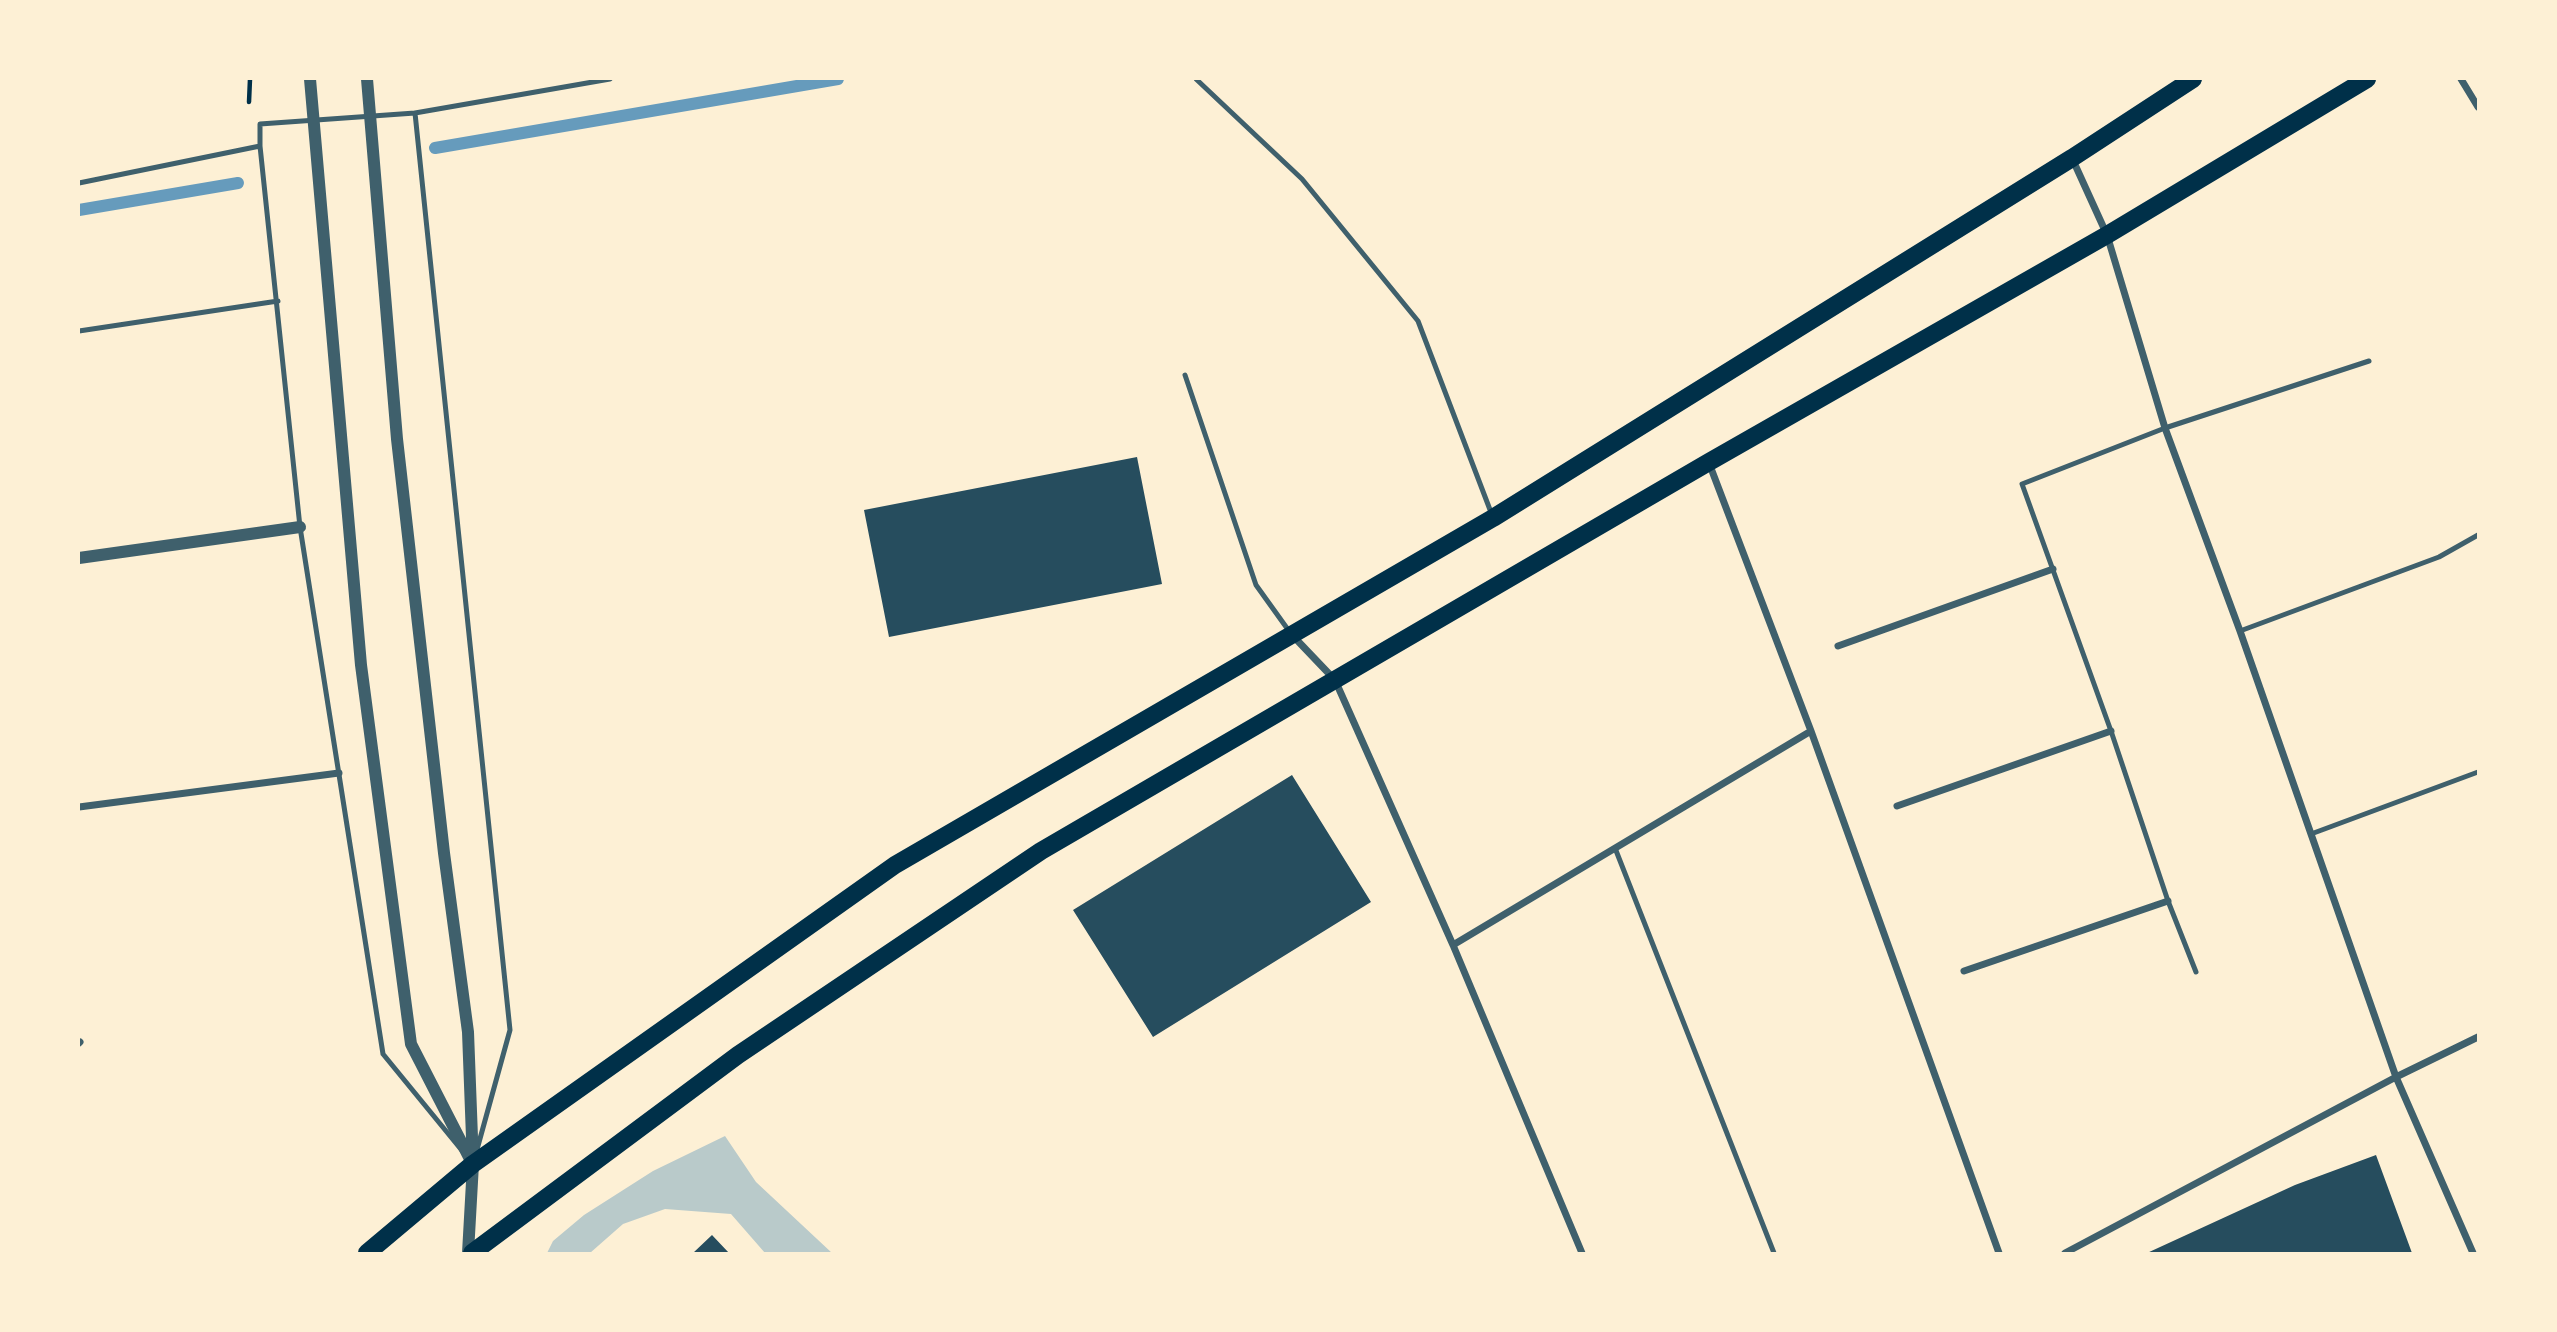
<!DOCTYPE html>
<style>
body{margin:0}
#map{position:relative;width:2557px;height:1332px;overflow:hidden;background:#fdf0d5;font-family:"Sofia Sans Condensed",sans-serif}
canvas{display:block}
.frame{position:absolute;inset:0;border:80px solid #fdf0d5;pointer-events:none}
</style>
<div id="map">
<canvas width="2557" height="1332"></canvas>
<div class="frame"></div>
</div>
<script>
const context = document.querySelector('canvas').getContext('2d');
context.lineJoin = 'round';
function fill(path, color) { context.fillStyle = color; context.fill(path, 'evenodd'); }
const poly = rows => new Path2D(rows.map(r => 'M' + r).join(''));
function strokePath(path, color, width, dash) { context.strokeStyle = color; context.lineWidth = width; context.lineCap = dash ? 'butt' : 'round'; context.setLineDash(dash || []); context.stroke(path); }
fill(poly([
 [725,1136,756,1182,832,1253,765,1253,731,1214,665,1209,623,1224,590,1253,547,1253,553,1241,584,1215,653,1171]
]), '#b9caca');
strokePath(poly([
 [435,148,838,79],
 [79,210,238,183]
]), '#669bbc', 12);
fill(poly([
 [1137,457,1162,584,889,637,864,510],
 [1292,775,1371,902,1153,1037,1073,910],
 [2376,1155,2412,1253,2147,1253,2295,1185],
 [712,1235,729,1253,693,1253]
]), '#264d5e');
strokePath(poly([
 [249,102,250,79]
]), '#003049', 4.5);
strokePath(poly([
 [1196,79,1302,179,1418,321,1492,515],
 [415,113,510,1030,473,1164,383,1054,300,527,260,146,260,124,415,113],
 [415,113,610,79],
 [79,183,260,146],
 [79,331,278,301],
 [1185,375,1256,585,1289,631],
 [2240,631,2439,557,2478,535],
 [2311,834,2478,772],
 [1615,848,1774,1253],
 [2196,972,2168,901,2111,731,2022,484,2165,428,2369,361]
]), '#3f606c', 5);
strokePath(poly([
 [2461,79,2478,107],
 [2072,158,2107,235,2165,428,2240,631,2396,1077,2473,1253],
 [1709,463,1811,731,1999,1253],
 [1294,637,1335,680,1453,945,1582,1253],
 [1838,646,2053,569],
 [1897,806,2111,731],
 [79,807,339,773],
 [1453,945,1811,731],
 [1964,971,2168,901],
 [79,1043,80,1042],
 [2065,1253,2396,1077,2478,1037]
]), '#3f606c', 7);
strokePath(poly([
 [310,79,361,665,411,1044,471,1161],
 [367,79,397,439,444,853,468,1032,473,1164,468,1253],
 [79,558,300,527]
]), '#3f606c', 12);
strokePath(poly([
 [367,1253,473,1164,895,865,1493,518,2072,158,2193,79],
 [472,1253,738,1055,1041,851,1709,462,2107,235,2367,79]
]), '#003049', 18);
</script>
